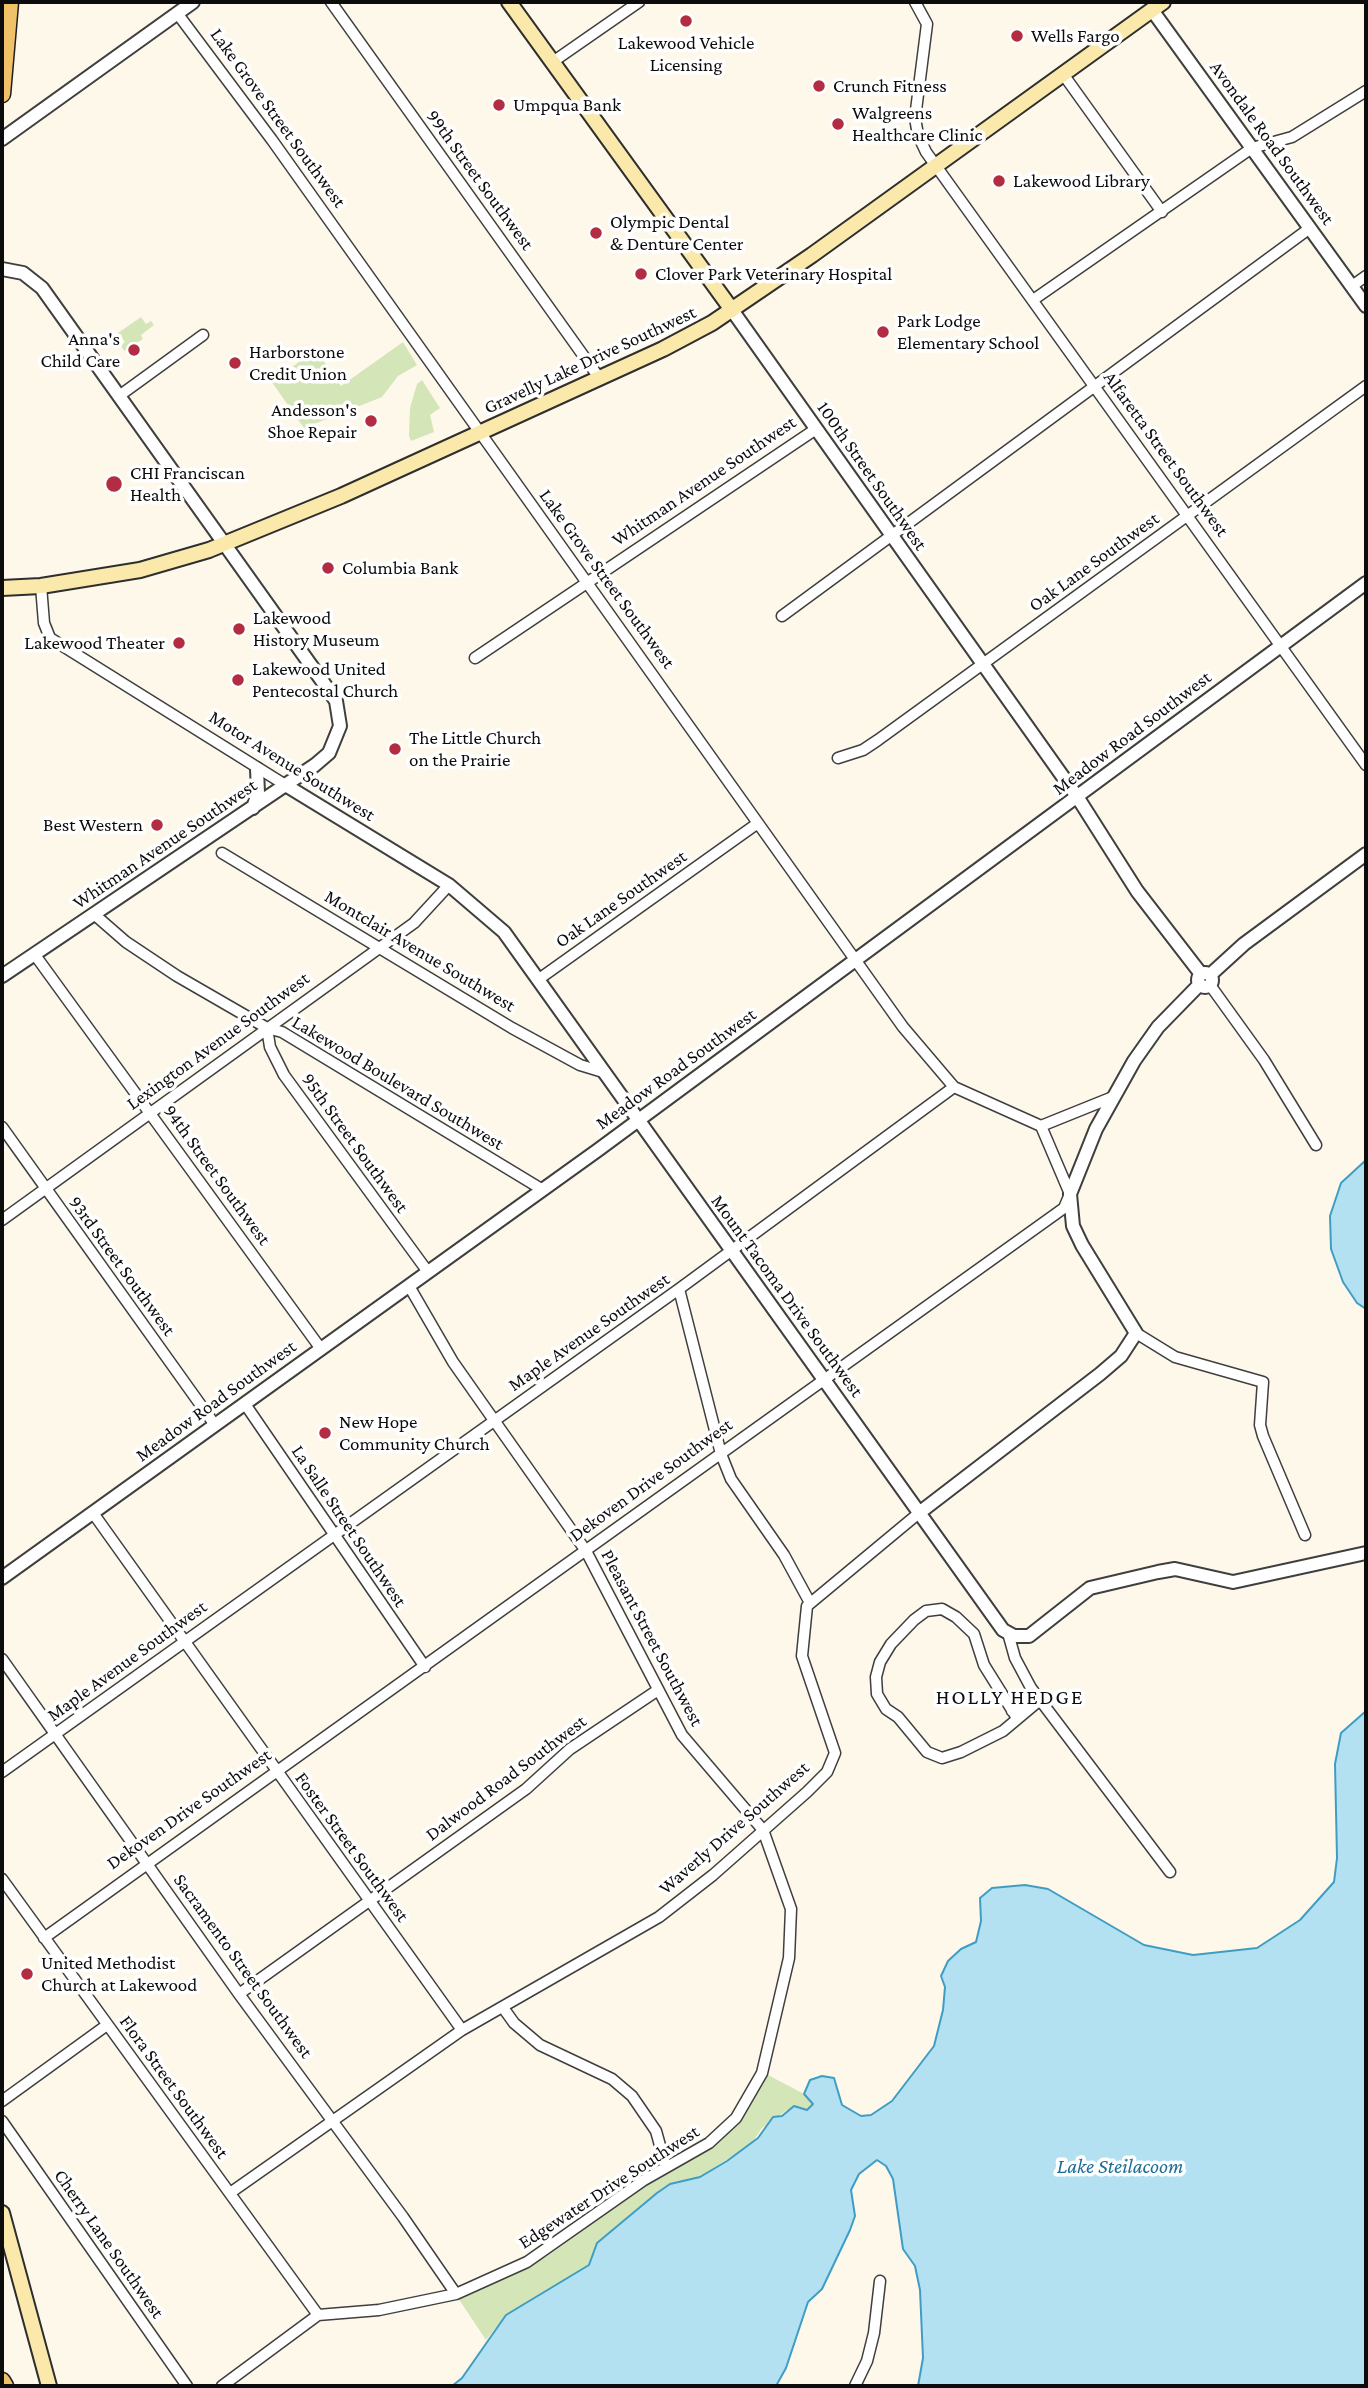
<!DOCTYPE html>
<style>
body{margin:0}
#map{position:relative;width:1368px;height:2388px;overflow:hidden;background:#fef8eb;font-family:"Crimson Pro",serif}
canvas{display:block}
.frame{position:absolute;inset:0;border:4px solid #0c0c0c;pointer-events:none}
</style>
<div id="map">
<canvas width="1368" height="2388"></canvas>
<div class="frame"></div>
</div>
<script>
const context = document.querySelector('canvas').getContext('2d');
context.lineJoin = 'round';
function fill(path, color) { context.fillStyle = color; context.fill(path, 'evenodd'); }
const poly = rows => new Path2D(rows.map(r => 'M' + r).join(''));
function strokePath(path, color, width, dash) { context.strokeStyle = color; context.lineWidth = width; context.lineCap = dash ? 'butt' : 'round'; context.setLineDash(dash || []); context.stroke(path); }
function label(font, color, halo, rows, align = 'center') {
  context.font = font + ' "Crimson Pro",serif'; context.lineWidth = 7; context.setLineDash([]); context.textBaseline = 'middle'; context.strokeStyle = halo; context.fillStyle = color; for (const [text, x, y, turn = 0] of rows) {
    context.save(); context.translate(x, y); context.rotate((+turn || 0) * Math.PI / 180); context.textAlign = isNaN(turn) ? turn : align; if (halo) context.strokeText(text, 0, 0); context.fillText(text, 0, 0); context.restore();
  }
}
fill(poly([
 [141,317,146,324,151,321,154,325,141,335,143,339,124,351,121,345,125,342,118,333],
 [403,342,417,365,398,376,382,397,304,428,269,378,274,376,280,383,289,376,286,372,315,349,341,386],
 [422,380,440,408,430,415,434,432,411,441,409,436,410,408,417,384],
 [768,2075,804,2094,814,2104,807,2111,787,2110,762,2128,752,2143,700,2177,670,2184,657,2193,597,2243,589,2265,506,2315,486,2340,458,2298,546,2257,657,2178,713,2146,741,2122]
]), '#d4e5b8');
const water = poly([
 [1366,1160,1366,1309,1357,1303,1343,1282,1331,1249,1330,1216,1341,1183,1366,1160],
 [1366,1711,1366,2386,918,2386,923,2358,920,2290,915,2266,903,2249,893,2179,886,2166,877,2160,859,2174,851,2190,855,2216,850,2230,822,2289,808,2302,786,2368,776,2386,452,2386,462,2378,506,2315,589,2265,597,2243,657,2193,670,2184,700,2177,727,2161,758,2138,773,2117,782,2116,794,2106,807,2110,813,2104,804,2094,810,2080,822,2076,834,2078,842,2105,861,2116,871,2115,892,2101,934,2046,943,2010,945,1987,941,1976,948,1961,961,1949,976,1942,981,1921,980,1898,992,1888,1025,1885,1048,1889,1144,1945,1193,1955,1257,1948,1300,1920,1334,1882,1337,1858,1335,1764,1341,1733,1366,1711]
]);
fill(water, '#b3e1f2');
strokePath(water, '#3f9dc4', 2);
const minor = poly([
 [331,2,600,379],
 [915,2,927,24,915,118,918,135,926,152,1366,765],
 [554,61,639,2],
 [1063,74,1162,212],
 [1352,286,1366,276],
 [1033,300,1252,148,1292,137,1366,91],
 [119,396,203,335],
 [41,586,44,623,50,638,287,786],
 [782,616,1310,228],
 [475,658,816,429],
 [838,758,863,750,878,740,1366,386],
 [222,853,512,1028,580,1065,603,1072],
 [95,915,126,942,177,976,267,1028,282,1032,543,1190],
 [35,955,321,1349],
 [539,979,758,823],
 [1210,985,1264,1060,1316,1145],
 [267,1028,270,1047,284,1075,428,1272],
 [1041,1126,1113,1097],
 [2,1127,215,1425],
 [2,1220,414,923,449,885],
 [679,1289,721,1454,731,1479,784,1555,809,1601],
 [1136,1333,1175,1357,1263,1382,1260,1425,1263,1436,1305,1535],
 [245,1404,425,1667],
 [93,1513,462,2030],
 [1008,1633,1015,1658,1031,1688,1170,1872],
 [2,1659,239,1994,403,2217,456,2294],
 [1012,1711,1036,1694],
 [1017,1718,984,1665,974,1634,956,1617,942,1609,926,1611,914,1620,891,1644,880,1662,876,1677,877,1694,886,1709,898,1717,927,1752,942,1758,961,1752,1003,1731,1040,1700],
 [2,1772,679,1289,954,1087],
 [2,1879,318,2315],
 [44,1938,1064,1208,1070,1194,1041,1126,954,1087,903,1027,272,140,177,13],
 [239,1994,526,1789,570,1749,658,1690],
 [504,2009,514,2023,540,2045,612,2079,632,2096,656,2131,666,2167],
 [2,2101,107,2025],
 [2,2121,187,2386],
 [230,2193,462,2030,659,1917,713,1875,807,1792,827,1772,835,1753,802,1656,807,1606,919,1513],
 [222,2386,318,2315,379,2310,456,2294,527,2262,644,2180,709,2143,736,2118,762,2073,789,1958,791,1909,763,1830,682,1735,586,1551,453,1362,409,1286],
 [855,2386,867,2361,874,2333,880,2281]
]);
const tertiary = poly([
 [1152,10,1366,306],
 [2,139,193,2],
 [2,269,23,273,42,288,325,685,336,701,340,726,329,753,315,765,2,976],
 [732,310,1078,798,1137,891,1201,974],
 [287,786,449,885,504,932,1003,1630,1014,1636,1029,1636,1090,1588,1158,1572,1175,1569,1233,1582,1366,1553],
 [253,808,258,793,257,769],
 '1198 980a7 7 0 1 1 14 0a7 7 0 1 1-14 0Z',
 [1210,975,1244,944,1366,854],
 [919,1513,1100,1374,1121,1356,1136,1333,1082,1245,1073,1226,1070,1194,1096,1129,1134,1061,1158,1027,1200,984],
 [2,1578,598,1150,1366,583]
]);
const secondary = poly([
 [509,2,732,310],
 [2,588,41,586,140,570,209,550,341,496,663,349,712,323,812,255,1163,2],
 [2,2213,49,2386]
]);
const primary = poly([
 [2,94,10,2],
 [2,2381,5,2386]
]);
strokePath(minor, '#3f3f3f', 13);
strokePath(tertiary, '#3f3f3f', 16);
strokePath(secondary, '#2e2e2e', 18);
strokePath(primary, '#1d1d1d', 19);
strokePath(minor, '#fff', 10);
strokePath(tertiary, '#fff', 12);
strokePath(secondary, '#fae9aa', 14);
strokePath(primary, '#f0c169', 16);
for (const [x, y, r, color] of [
 [686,21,7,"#b22d41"],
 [1017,36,7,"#b22d41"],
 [819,86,7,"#b22d41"],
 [499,105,7,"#b22d41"],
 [838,124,7,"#b22d41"],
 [999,181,7,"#b22d41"],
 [596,233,7,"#b22d41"],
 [641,274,7,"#b22d41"],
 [883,332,7,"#b22d41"],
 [134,350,7,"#b22d41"],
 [235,363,7,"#b22d41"],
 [371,421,7,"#b22d41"],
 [114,484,9,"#b22d41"],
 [328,568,7,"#b22d41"],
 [239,629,7,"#b22d41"],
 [179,643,7,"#b22d41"],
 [238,680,7,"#b22d41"],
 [395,749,7,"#b22d41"],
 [157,825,7,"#b22d41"],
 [325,1433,7,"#b22d41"],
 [27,1974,7,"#b22d41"]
]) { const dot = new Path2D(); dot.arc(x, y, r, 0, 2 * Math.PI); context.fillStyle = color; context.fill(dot); strokePath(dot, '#fff', 2.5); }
label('19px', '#0c0c0c', '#fff', [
 ["Wells Fargo",1031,36],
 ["Lakewood Vehicle",686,43,"center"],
 ["Licensing",686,65,"center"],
 ["Crunch Fitness",833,86],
 ["Umpqua Bank",513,105],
 ["Walgreens",852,113],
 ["Healthcare Clinic",852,135],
 ["Lakewood Library",1013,181],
 ["Olympic Dental",610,222],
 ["& Denture Center",610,244],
 ["Clover Park Veterinary Hospital",655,274],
 ["Park Lodge",897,321],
 ["Elementary School",897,343],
 ["Anna's",120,339,"right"],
 ["Child Care",120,361,"right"],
 ["Harborstone",249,352],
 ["Credit Union",249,374],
 ["Andesson's",357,410,"right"],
 ["Shoe Repair",357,432,"right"],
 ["CHI Franciscan",130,473],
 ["Health",130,495],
 ["Columbia Bank",342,568],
 ["Lakewood",253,618],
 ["History Museum",253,640],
 ["Lakewood Theater",165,643,"right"],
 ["Lakewood United",252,669],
 ["Pentecostal Church",252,691],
 ["The Little Church",409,738],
 ["on the Prairie",409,760],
 ["Best Western",143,825,"right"],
 ["New Hope",339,1422],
 ["Community Church",339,1444],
 ["United Methodist",41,1963],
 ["Church at Lakewood",41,1985]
], 'left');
label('19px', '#0c0c0c', '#fff', [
 ["Lake Grove Street Southwest",278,118,54],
 ["Avondale Road Southwest",1272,143,54],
 ["99th Street Southwest",480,180,54],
 ["Gravelly Lake Drive Southwest",590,360,-25],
 ["Alfaretta Street Southwest",1166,454,54],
 ["100th Street Southwest",872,476,55],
 ["Whitman Avenue Southwest",704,481,-34],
 ["Oak Lane Southwest",1094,562,-36],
 ["Lake Grove Street Southwest",607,579,54],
 ["Meadow Road Southwest",1132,733,-37],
 ["Motor Avenue Southwest",292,766,32],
 ["Whitman Avenue Southwest",165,844,-34],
 ["Oak Lane Southwest",621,899,-35],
 ["Montclair Avenue Southwest",420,951,31],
 ["Lexington Avenue Southwest",218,1041,-36],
 ["Meadow Road Southwest",676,1069,-36],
 ["Lakewood Boulevard Southwest",398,1083,31],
 ["95th Street Southwest",355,1143,54],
 ["94th Street Southwest",217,1175,54],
 ["93rd Street Southwest",122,1266,54],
 ["Mount Tacoma Drive Southwest",787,1296,54],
 ["Maple Avenue Southwest",589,1332,-35],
 ["Meadow Road Southwest",216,1401,-36],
 ["Dekoven Drive Southwest",651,1480,-36],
 ["La Salle Street Southwest",349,1526,56],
 ["Pleasant Street Southwest",652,1638,62],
 ["Maple Avenue Southwest",127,1661,-36],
 ["Dalwood Road Southwest",506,1778,-37],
 ["Dekoven Drive Southwest",189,1809,-35],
 ["Waverly Drive Southwest",734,1828,-41],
 ["Foster Street Southwest",352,1847,54],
 ["Sacramento Street Southwest",243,1966,54],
 ["Flora Street Southwest",174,2087,54],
 ["Edgewater Drive Southwest",609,2187,-33],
 ["Cherry Lane Southwest",109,2244,55]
]);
context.letterSpacing = '2px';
label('21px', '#0c0c0c', '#fff', [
 ["HOLLY HEDGE",1010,1698]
]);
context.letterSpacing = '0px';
label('italic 21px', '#1e6d94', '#fff', [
 ["Lake Steilacoom",1120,2167]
]);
</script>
